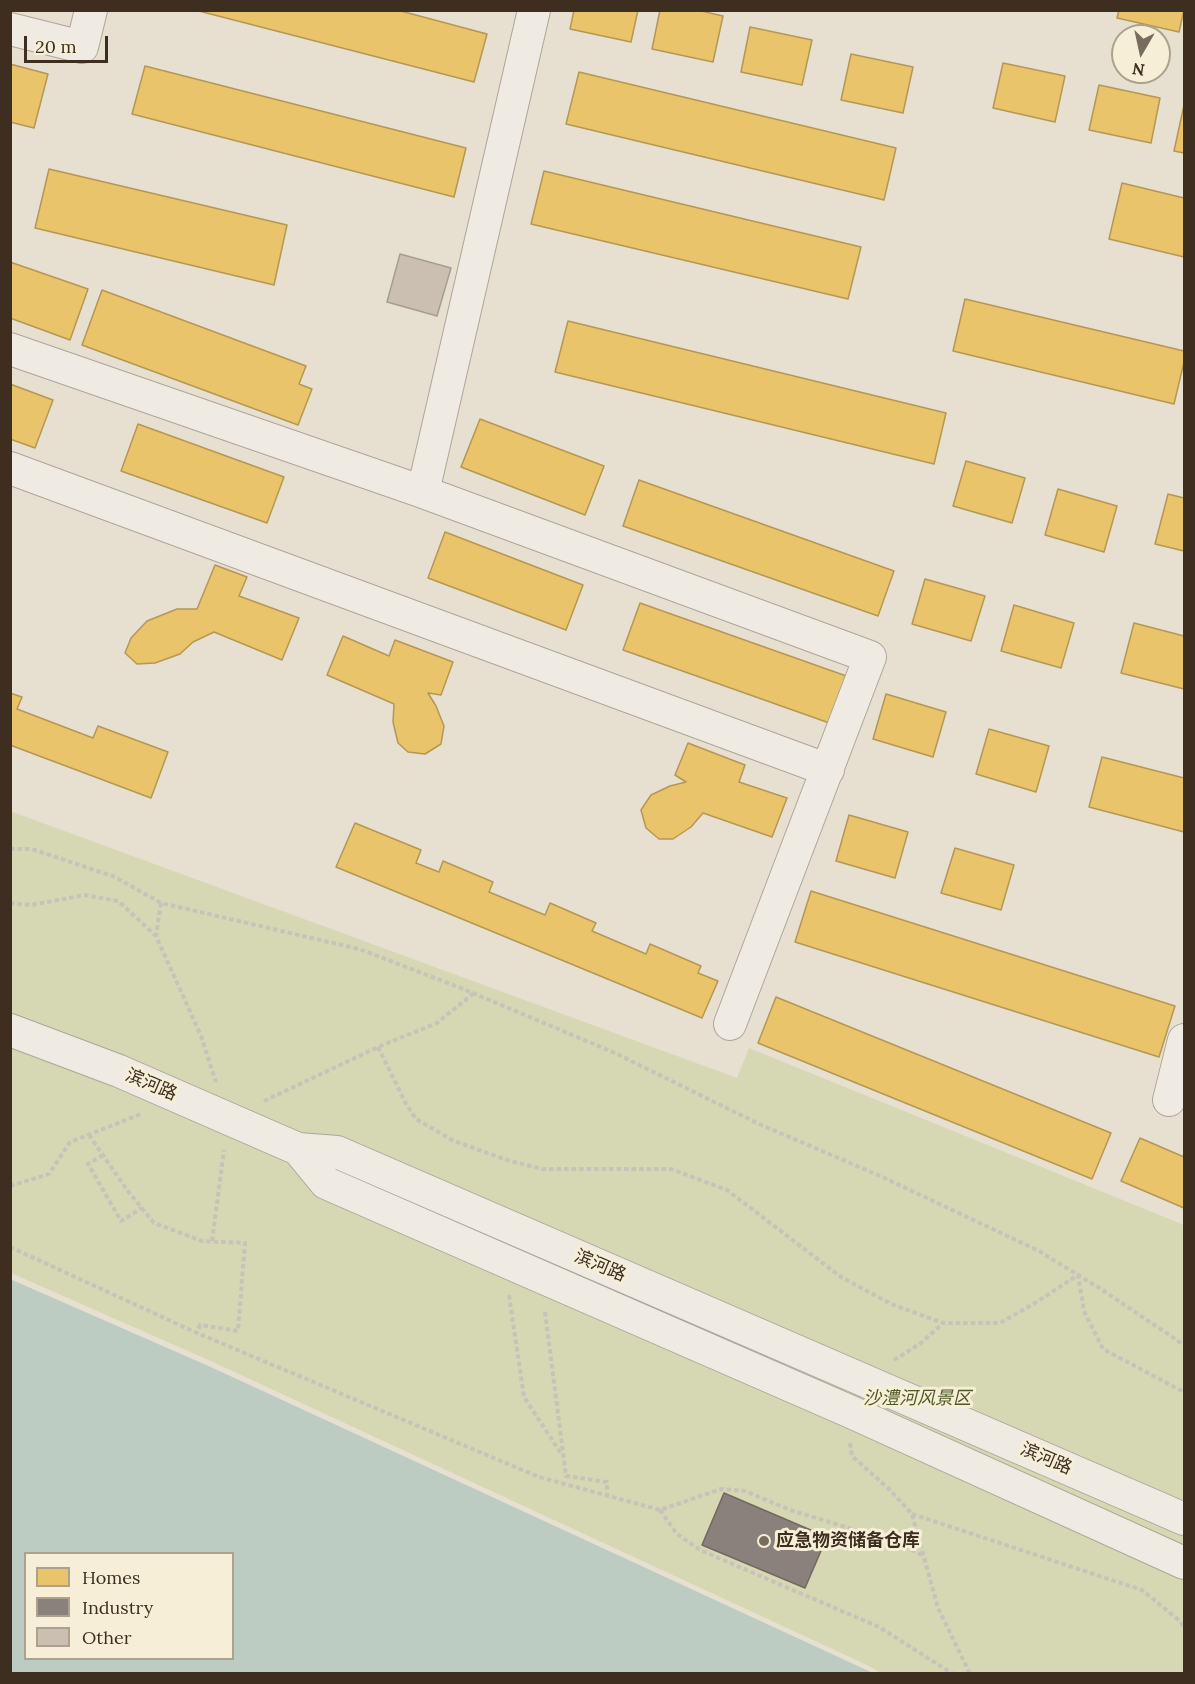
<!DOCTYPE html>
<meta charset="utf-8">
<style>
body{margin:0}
#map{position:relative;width:1195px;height:1684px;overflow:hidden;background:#e7e0d1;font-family:Lora,serif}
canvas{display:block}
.frame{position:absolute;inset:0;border:12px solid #3d2e20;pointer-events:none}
.legend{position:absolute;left:24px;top:1552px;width:210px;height:108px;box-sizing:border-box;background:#f7eed8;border:2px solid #ada18e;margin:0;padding:8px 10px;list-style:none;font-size:18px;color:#3d2e20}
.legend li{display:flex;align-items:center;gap:12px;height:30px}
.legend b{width:30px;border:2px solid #ada18e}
.north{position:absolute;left:1111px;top:24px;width:60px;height:60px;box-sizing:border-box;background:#f7eed8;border:2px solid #ada18e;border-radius:50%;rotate:189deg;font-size:16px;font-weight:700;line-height:24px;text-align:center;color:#3d2e20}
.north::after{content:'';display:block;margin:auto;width:21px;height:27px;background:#786c5e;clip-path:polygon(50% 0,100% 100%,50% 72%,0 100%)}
.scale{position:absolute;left:24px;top:36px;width:84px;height:27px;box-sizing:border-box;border:3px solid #3d2e20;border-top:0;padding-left:8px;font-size:18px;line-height:21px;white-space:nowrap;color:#3d2e20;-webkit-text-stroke:4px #f7eed8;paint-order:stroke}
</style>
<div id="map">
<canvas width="1195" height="1684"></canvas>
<div class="frame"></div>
<ul class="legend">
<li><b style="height:16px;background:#e9c46a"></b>Homes</li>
<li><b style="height:16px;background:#8a817c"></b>Industry</li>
<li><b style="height:16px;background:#cbbfb2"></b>Other</li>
</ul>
<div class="north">N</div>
<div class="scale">20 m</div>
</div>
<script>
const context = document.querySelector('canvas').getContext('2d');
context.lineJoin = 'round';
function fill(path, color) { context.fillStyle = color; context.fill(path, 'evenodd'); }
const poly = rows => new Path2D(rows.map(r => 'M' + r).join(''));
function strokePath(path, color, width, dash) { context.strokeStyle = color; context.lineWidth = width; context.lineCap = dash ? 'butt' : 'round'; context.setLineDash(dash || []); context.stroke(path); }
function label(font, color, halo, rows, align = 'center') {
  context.font = font + ' Lora,"Noto Sans SC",serif'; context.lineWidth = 6; context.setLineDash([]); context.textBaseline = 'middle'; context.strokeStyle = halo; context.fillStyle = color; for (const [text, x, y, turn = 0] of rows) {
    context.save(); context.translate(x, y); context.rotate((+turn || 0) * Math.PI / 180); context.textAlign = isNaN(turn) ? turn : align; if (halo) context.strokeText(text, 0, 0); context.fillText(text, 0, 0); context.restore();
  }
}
fill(poly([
 [10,811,737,1078,749,1048,1184,1225,1184,1673,881,1673,869,1666,213,1362,11,1273]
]), '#d6d7b3');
fill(poly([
 [10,1279,213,1368,873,1673,11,1673],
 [26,1554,232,1554,232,1658,26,1658]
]), '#bcccc2');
const homes = poly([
 [195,10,397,10,487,34,474,82,195,10],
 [574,10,638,10,631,42,570,29,574,10],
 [660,10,697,10,723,16,713,62,652,49,660,10],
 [1119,10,1184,10,1179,32,1117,18,1119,10],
 [750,27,812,40,802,85,741,72,750,27],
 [851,54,913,67,903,113,841,100,851,54],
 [1003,63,1065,76,1055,122,993,108,1003,63],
 [10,64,48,74,34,128,10,122,10,64],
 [145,66,466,148,454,197,132,114,145,66],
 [579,72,896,148,884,200,566,124,579,72],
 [1099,85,1160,98,1151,143,1089,130,1099,85],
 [1184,105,1184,153,1174,151,1184,105],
 [49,169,287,225,274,285,35,228,49,169],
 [544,171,861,247,848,299,531,224,544,171],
 [1122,183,1184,198,1184,257,1109,239,1122,183],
 [10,262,88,289,70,340,10,318,10,262],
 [102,290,306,366,299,384,312,389,298,425,82,345,102,290],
 [965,299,1184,351,1184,362,1174,404,953,351,965,299],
 [568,321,946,413,934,464,555,372,568,321],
 [10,384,53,400,35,448,10,439,10,384],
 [480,419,604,466,585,515,461,467,480,419],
 [138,424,284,477,267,523,121,471,138,424],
 [966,461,1025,478,1012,523,953,506,966,461],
 [639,480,894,571,878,616,623,526,639,480],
 [1058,489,1117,506,1104,552,1045,535,1058,489],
 [1168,494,1184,498,1184,551,1155,544,1168,494],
 [445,532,583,585,566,630,428,578,445,532],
 [215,565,247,577,239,596,299,618,282,660,214,632,193,642,180,654,155,663,137,664,125,653,131,638,147,621,177,609,197,609,215,565],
 [925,579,985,596,971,641,912,624,925,579],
 [640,603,852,678,835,725,623,650,640,603],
 [1014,605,1074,623,1061,668,1001,651,1014,605],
 [1134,623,1184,636,1184,689,1121,673,1134,623],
 [343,636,389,656,395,640,453,662,441,695,428,693,436,706,444,726,441,744,425,754,408,752,398,743,393,722,394,704,327,675,343,636],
 [10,693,22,697,17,709,93,738,98,726,168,752,151,798,10,745,10,693],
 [886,694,946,712,933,757,873,739,886,694],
 [989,729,1049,746,1036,792,976,774,989,729],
 [688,743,745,765,739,782,787,798,772,837,703,813,691,827,673,839,659,839,646,828,641,810,651,795,670,786,686,782,675,775,688,743],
 [1102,757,1184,778,1184,832,1089,807,1102,757],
 [849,815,908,832,895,878,836,861,849,815],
 [355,823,421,850,416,863,439,872,443,861,493,882,489,892,545,915,550,903,596,923,592,931,646,954,650,944,701,966,698,973,718,981,702,1018,336,867,355,823],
 [955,848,1014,865,1001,910,941,893,955,848],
 [811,891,1175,1006,1159,1057,795,942,811,891],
 [776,997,1111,1133,1092,1179,758,1043,776,997],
 [1140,1138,1184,1157,1184,1208,1121,1181,1140,1138]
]);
fill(homes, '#e9c46a');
strokePath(homes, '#b59754', 1.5);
const industry = poly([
 [724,1493,827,1537,805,1588,702,1545,724,1493]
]);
fill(industry, '#8a817c');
strokePath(industry, '#736860', 1.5);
const building = poly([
 [400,254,451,268,437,316,387,302,400,254]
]);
fill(building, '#cbbfb2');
strokePath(building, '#a89c90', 1.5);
const street = poly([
 [10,29,82,47,91,10],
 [10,349,423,492,534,10],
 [10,468,828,770],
 [423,492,870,657,730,1024],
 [10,1030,119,1071,298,1149,337,1152,1184,1519],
 [1169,1100,1184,1040],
 [298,1149,326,1183,851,1412,1184,1563]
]);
strokePath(street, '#ada599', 34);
strokePath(poly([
 [10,849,32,849,115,877,161,903,359,949,461,988,615,1053,759,1124,878,1175,1039,1251,1104,1291,1184,1345],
 [10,903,31,905,85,895,118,901,155,935],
 [161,903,156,936,201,1036,216,1082],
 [378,1047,405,1102,416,1119,454,1141,510,1161,542,1169,671,1169,727,1190,841,1277,891,1304,943,1323,1000,1323,1035,1303,1078,1275,1084,1311,1103,1349,1184,1392],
 [264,1101,378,1047,437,1023,474,993],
 [89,1135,127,1190,154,1223,202,1241,245,1243,238,1331,200,1325,197,1333],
 [103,1155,88,1164,121,1221,142,1208],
 [10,1186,49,1174,70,1142,141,1114],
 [212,1241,224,1150],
 [10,1247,197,1333,539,1477,660,1510,721,1489,745,1491,790,1510,898,1543,922,1555],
 [509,1295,524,1397,562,1455],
 [545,1312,566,1476,607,1482,607,1496],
 [894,1360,921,1343,943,1323],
 [850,1443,852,1456,889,1489,912,1514,938,1608,970,1674],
 [660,1510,677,1534,700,1550,879,1627,953,1674],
 [912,1514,1142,1590,1180,1621,1184,1628]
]), '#c8c2b9', 4, [4.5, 3]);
strokePath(street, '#efebe3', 32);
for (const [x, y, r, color] of [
 [764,1541,6,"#786c5e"]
]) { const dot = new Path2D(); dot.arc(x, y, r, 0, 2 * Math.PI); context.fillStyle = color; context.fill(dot); strokePath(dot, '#f7eed8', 2); }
label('18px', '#3d2e20', '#f7eed8', [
 ["滨河路",151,1085,23],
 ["滨河路",600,1266,23],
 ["滨河路",1046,1459,23]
]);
label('italic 18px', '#4d5a26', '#f7eed8', [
 ["沙澧河风景区",917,1399]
]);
label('bold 18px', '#3d2e20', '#f7eed8', [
 ["应急物资储备仓库",776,1541]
], 'left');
</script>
